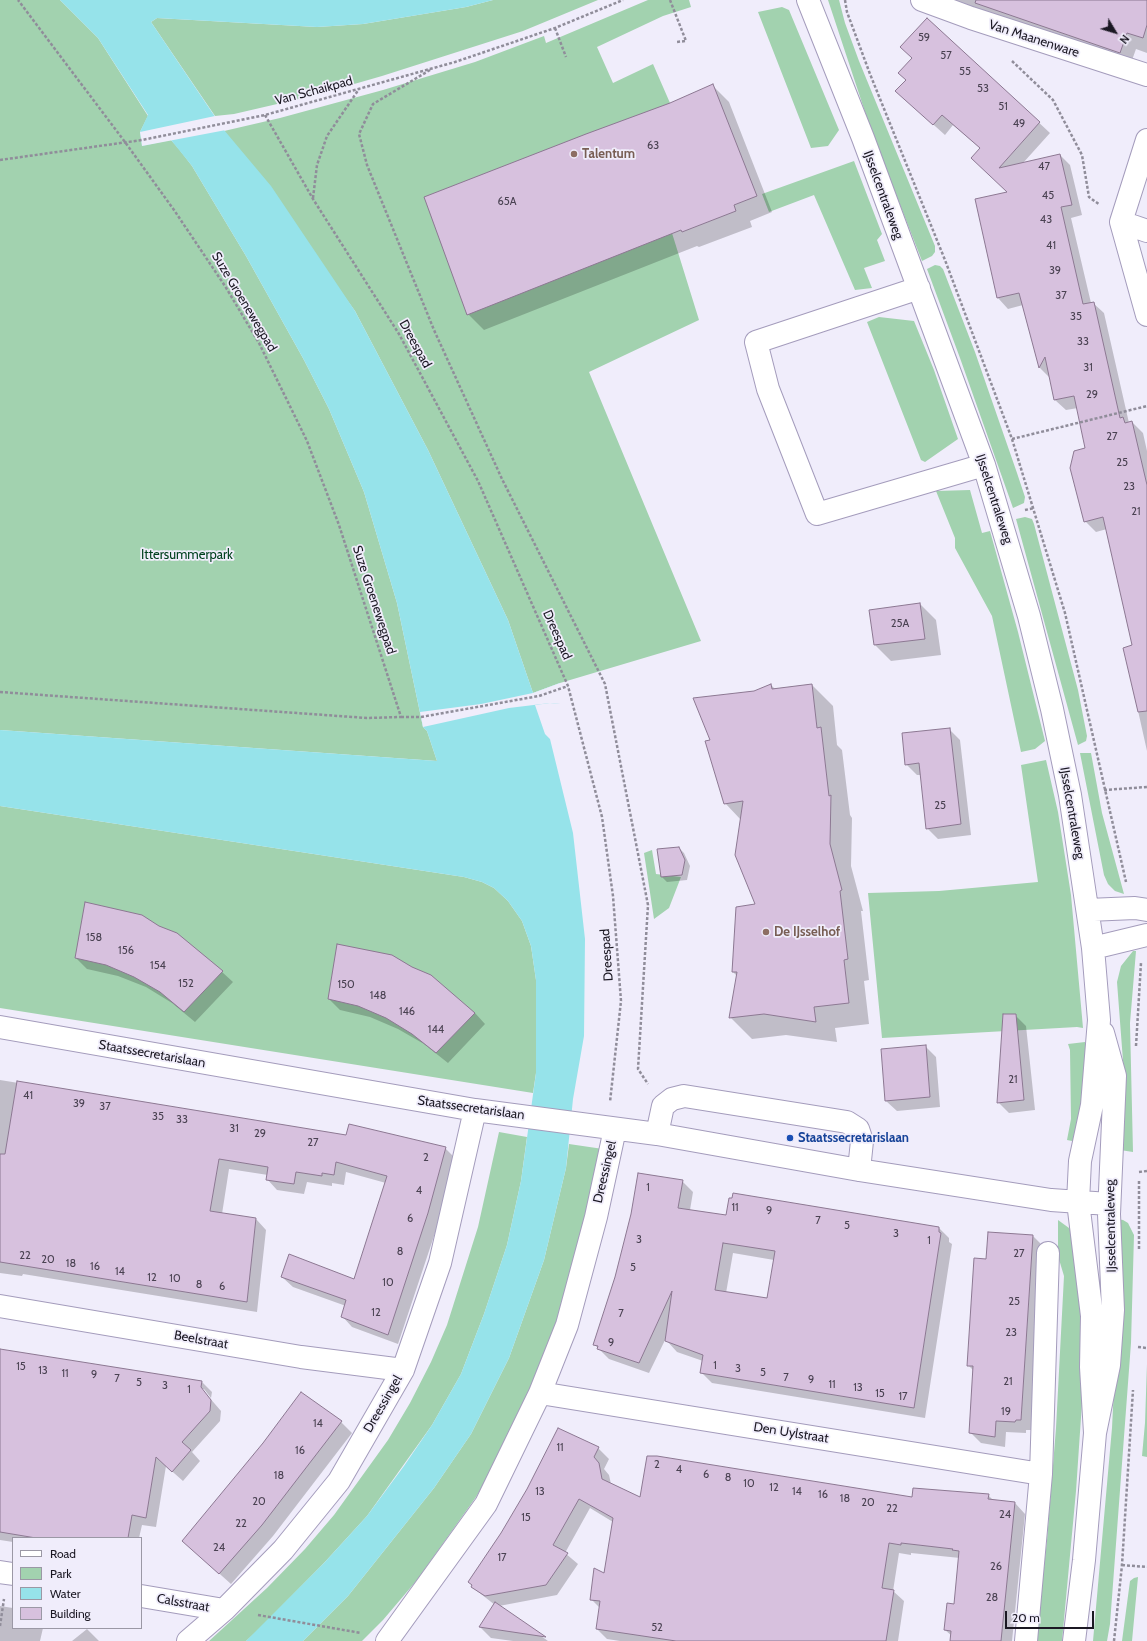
<!DOCTYPE html>
<style>
body{margin:0}
#map{position:relative;width:1147px;height:1641px;overflow:hidden;background:#f0edfb;font-family:Cabin,sans-serif}
canvas{display:block}
.legend{position:absolute;left:12px;top:1537px;width:130px;height:92px;box-sizing:border-box;background:#f0edfb;border:1px solid #9b98a5;margin:0;padding:5px 7px;list-style:none;font-size:12px;color:#1b1823}
.legend li{display:flex;align-items:center;gap:8px;height:20px}
.legend b{width:20px;border:1px solid #9b98a5}
.north{position:absolute;left:1095px;top:12px;width:40px;height:40px;-webkit-text-stroke:3px #f0edfb;paint-order:stroke;rotate:128deg;font-size:11px;font-weight:700;line-height:16px;text-align:center;color:#1b1823}
.north::after{content:'';display:block;margin:auto;width:14px;height:18px;background:#1b1823;clip-path:polygon(50% 0,100% 100%,50% 72%,0 100%)}
.scale{position:absolute;left:1005px;top:1611px;width:89px;height:18px;box-sizing:border-box;border:2px solid #1b1823;border-top:0;padding-left:5px;font-size:12px;line-height:14px;white-space:nowrap;color:#1b1823;-webkit-text-stroke:3px #f0edfb;paint-order:stroke}
</style>
<div id="map">
<canvas width="1147" height="1641"></canvas>
<ul class="legend">
<li><b style="height:5px;background:#fff"></b>Road</li>
<li><b style="height:11px;background:#a2d2af"></b>Park</li>
<li><b style="height:11px;background:#96e3ea"></b>Water</li>
<li><b style="height:11px;background:#d7c1de"></b>Building</li>
</ul>
<div class="north">N</div>
<div class="scale">20 m</div>
</div>
<script>
const context = document.querySelector('canvas').getContext('2d');
context.lineJoin = 'round';
function fill(path, color) { context.fillStyle = color; context.fill(path, 'evenodd'); }
const poly = rows => new Path2D(rows.map(r => 'M' + r).join(''));
function strokePath(path, color, width, dash) { context.strokeStyle = color; context.lineWidth = width; context.lineCap = dash ? 'butt' : 'round'; context.setLineDash(dash || []); context.stroke(path); }
function label(font, color, halo, rows, align = 'center') {
  context.font = font + ' Cabin,sans-serif'; context.lineWidth = 3.5; context.setLineDash([]); context.textBaseline = 'middle'; context.strokeStyle = halo; context.fillStyle = color; for (const [text, x, y, turn = 0] of rows) {
    context.save(); context.translate(x, y); context.rotate((+turn || 0) * Math.PI / 180); context.textAlign = isNaN(turn) ? turn : align; if (halo) context.strokeText(text, 0, 0); context.fillText(text, 0, 0); context.restore();
  }
}
fill(poly([
 [0,0,60,0,98,38,148,116,140,132,171,140,179,149,192,166,246,256,304,360,329,409,364,492,397,603,423,727,427,731,437,761,0,730],
 [493,0,598,0,523,31,382,76,316,95,234,114,215,116,151,22,157,18,317,27,363,24,466,7],
 [648,0,689,0,691,7,663,16,597,47,613,83,653,64,670,103,672,233,699,320,589,372,701,641,560,683,533,693,508,620,428,450,355,311,224,131,280,118,383,90,475,62,544,36,546,43],
 [828,0,839,0,845,23,859,61,935,246,935,252,932,256,922,261,872,133],
 [782,7,789,10,839,130,828,146,811,148,758,12],
 [854,161,882,234,877,240,885,261,864,268,872,288,855,290,814,195,769,212,762,194],
 [935,265,940,266,943,269,975,352,1017,473,1025,497,1024,503,1013,508,960,358,927,269],
 [879,317,914,321,934,370,958,439,925,462,921,460,867,322],
 [970,490,982,533,990,531,1018,632,1045,741,1035,749,1021,752,992,616,955,548,955,538,936,491],
 [1025,517,1032,519,1034,524,1078,690,1087,736,1086,741,1078,745,1016,519],
 [1080,753,1091,753,1102,813,1124,894,1115,891,1108,884,1104,875],
 [1046,760,1058,812,1071,895,1083,1028,1077,1027,882,1038,868,893,939,891,1038,882,1021,765],
 [0,806,464,877,482,882,494,888,508,901,522,921,531,946,536,980,536,1073,533,1093,0,1008],
 [652,850,656,874,681,877,669,908,654,919,644,853],
 [1133,951,1136,951,1130,1023,1133,1152,1120,1150,1124,1074,1117,982,1121,966],
 [1085,1042,1085,1079,1077,1142,1067,1140,1071,1119,1070,1050,1068,1044],
 [499,1132,527,1137,521,1181,507,1245,484,1314,461,1374,432,1425,367,1516,324,1563,257,1631,246,1641,209,1641,267,1588,305,1549,334,1515,388,1440,410,1403,431,1362,447,1325,478,1227],
 [569,1144,603,1149,592,1203,545,1363,502,1453,476,1497,417,1580,383,1620,362,1641,303,1641,348,1596,434,1488,471,1434,509,1358,544,1260,566,1168],
 [1117,1219,1123,1220,1128,1223,1134,1235,1131,1343,1110,1624,1107,1641,1093,1641,1112,1428,1115,1367],
 [1058,1220,1069,1228,1075,1237,1082,1261,1083,1388,1076,1491,1062,1641,1036,1641,1047,1540,1056,1428,1064,1276,1058,1256],
 [1147,1364,1147,1457,1142,1456,1145,1423],
 [1138,1577,1132,1641,1122,1641,1130,1581,1134,1578]
]), '#a2d2af');
fill(poly([
 [60,0,493,0,466,7,363,24,317,27,157,18,151,22,224,130,271,186,355,311,428,450,508,620,533,693,560,683,560,704,550,703,535,705,545,734,550,739,573,833,585,939,584,1036,573,1099,566,1168,544,1260,509,1358,471,1434,434,1488,348,1596,303,1641,246,1641,324,1563,367,1516,404,1466,432,1425,461,1374,484,1314,507,1245,521,1181,536,1073,536,980,531,946,522,921,508,901,494,888,482,882,464,877,0,806,0,730,437,761,427,731,423,727,397,603,364,492,329,409,304,360,246,256,192,166,171,140,142,146,140,132,148,115,98,38]
]), '#96e3ea');
fill(poly([
 [215,116,217,116,226,130,142,146,140,132],
 [560,683,560,704,550,703,509,708,423,727,420,712,481,704,533,693]
]), '#f0edfb');
fill(poly([
 [947,0,1147,0,1147,53,1136,49,1131,63],
 [928,19,1050,133,1023,163,1060,155,1070,165,1082,215,1071,218,1091,303,1093,303,1104,313,1129,423,1132,422,1143,433,1147,451,1147,751,1124,648,1133,646,1107,529,1096,532,1085,521,1086,449,1078,408,1066,410,1055,400,1051,379,1040,368,1023,305,1008,309,998,298,976,200,1008,192,981,149,953,125,945,135,907,101,907,80,913,59,901,47],
 [713,86,729,102,772,212,750,221,752,227,699,247,697,246,484,330,468,314,670,104],
 [920,604,936,620,941,655,891,661,875,645,870,611],
 [771,685,775,689,812,685,833,706,837,745,842,750,850,815,852,818,851,866,863,911,861,911,869,980,864,981,869,1024,835,1028,837,1042,786,1035,752,1039,731,1018,737,976,733,972,756,905,741,820,725,803,711,741,755,692],
 [949,729,960,740,971,835,938,839,927,828,921,775,917,775,906,764],
 [679,848,684,853,690,866,687,880,667,882,662,877],
 [76,958,222,972,233,982,195,1022,172,1003,146,987,118,976,87,969],
 [329,999,475,1013,485,1024,448,1063,424,1044,398,1029,370,1017,340,1010],
 [1015,1015,1026,1026,1035,1110,1009,1113,998,1102],
 [925,1046,936,1057,940,1107,897,1111,886,1101],
 [0,1080,347,1136,445,1148,456,1159,438,1224,398,1344,352,1327,342,1316,346,1306,293,1287,282,1277,355,1281,386,1183,346,1172,344,1185,332,1183,332,1186,307,1182,304,1194,277,1190,267,1179,268,1175,229,1169,222,1214,256,1219,266,1230,257,1312,23,1274,22,1276,0,1273],
 [682,1181,693,1192,690,1210,727,1216,939,1228,949,1238,949,1242,952,1244,925,1418,712,1383,701,1372,703,1361,677,1352,667,1341,667,1336,649,1373,609,1359,594,1344],
 [733,1253,774,1260,768,1299,726,1293],
 [1033,1236,1044,1247,1032,1430,1026,1430,1026,1433,1006,1432,1005,1447,981,1443,970,1432,974,1371,968,1365,987,1260],
 [0,1350,202,1382,212,1392,211,1398,204,1389,202,1389,221,1411,220,1421,192,1452,200,1461,183,1481,166,1466,156,1527,142,1525,139,1538,13,1538,13,1542,0,1540],
 [341,1422,352,1433,273,1536,231,1584,194,1551],
 [558,1429,598,1448,609,1459,604,1469,609,1475,611,1484,641,1498,912,1498,988,1495,994,1501,1015,1503,1025,1514,1012,1641,951,1641,952,1636,945,1630,955,1605,960,1558,911,1553,911,1555,899,1553,893,1591,904,1601,898,1641,620,1641,607,1639,597,1629,600,1608,591,1599,604,1574,613,1522,590,1508,565,1553,578,1564,557,1595,499,1606,548,1641,513,1641,491,1638,480,1627,495,1605,472,1587,528,1489],
 [0,1606,13,1608,13,1628,43,1628,40,1641,0,1641],
 [87,1629,99,1641,72,1641]
]), '#0003');
const building = poly([
 [976,0,1147,0,1147,25,1143,38,1127,33,1120,53,975,3,976,0],
 [927,18,1040,122,999,168,1060,154,1072,205,1061,207,1083,304,1094,302,1120,418,1123,417,1125,423,1132,421,1147,485,1147,711,1138,712,1123,648,1132,645,1103,517,1084,522,1070,468,1074,451,1085,448,1074,396,1054,400,1045,357,1039,368,1019,293,997,298,975,199,1007,192,971,158,980,148,942,115,933,125,895,91,906,80,898,73,912,58,900,47,927,18],
 [713,84,757,196,734,205,736,211,682,232,681,230,467,315,424,197,586,134,670,103,713,84],
 [920,603,925,639,874,645,869,610,920,603],
 [771,684,772,689,812,684,817,728,821,727,829,796,831,795,830,844,842,890,840,891,848,959,844,960,849,1003,814,1007,816,1022,764,1014,729,1018,737,972,732,972,736,907,755,904,735,855,743,801,724,804,705,741,710,740,693,698,754,691,771,684],
 [950,728,961,824,926,829,919,763,905,765,902,733,950,728],
 [679,847,685,860,682,875,661,877,657,849,679,847],
 [85,902,142,915,159,926,177,933,223,971,184,1012,160,992,134,977,106,965,75,958,85,902],
 [337,944,392,955,412,967,431,975,475,1013,436,1053,412,1034,386,1018,358,1006,328,999,337,944],
 [1003,1014,1016,1014,1024,1100,997,1103,1003,1014],
 [926,1045,930,1097,885,1101,881,1049,926,1045],
 [17,1081,346,1135,349,1124,446,1147,428,1213,388,1335,341,1317,346,1300,281,1277,289,1254,354,1279,387,1176,336,1162,334,1175,322,1173,322,1176,296,1172,294,1184,266,1180,268,1167,219,1159,210,1211,256,1218,247,1302,0,1262,0,1154,5,1154,17,1081],
 [638,1173,683,1180,678,1208,726,1215,729,1198,732,1198,733,1193,939,1227,939,1232,941,1233,914,1408,700,1373,703,1355,665,1341,672,1291,639,1363,597,1349,598,1346,593,1345,615,1277,631,1214,638,1173],
 [723,1243,775,1251,767,1298,715,1290,723,1243],
 [988,1232,1033,1235,1021,1420,1016,1420,1015,1422,996,1421,995,1437,969,1433,973,1366,967,1366,974,1258,986,1259,988,1232],
 [0,1349,202,1381,201,1387,211,1400,210,1411,182,1442,191,1450,172,1472,156,1457,146,1518,132,1515,128,1538,36,1538,0,1532,0,1349],
 [301,1392,342,1421,262,1525,219,1574,182,1541,263,1443,301,1392],
 [558,1428,599,1447,594,1457,599,1463,602,1479,640,1497,647,1456,657,1456,912,1497,913,1488,989,1494,988,1499,1015,1502,1001,1641,950,1641,951,1631,944,1630,947,1603,954,1604,959,1551,952,1550,953,1549,901,1543,901,1545,889,1543,882,1588,894,1590,886,1641,676,1641,596,1629,600,1601,590,1600,594,1568,604,1573,613,1518,579,1499,553,1545,568,1553,546,1585,485,1596,471,1587,472,1585,468,1582,501,1533,527,1489,558,1428],
 [495,1602,546,1637,479,1627,495,1602]
]);
fill(building, '#d7c1de');
strokePath(building, '#8c7892', 1);
const minor = poly([
 [808,0,863,138,984,465,1029,616,1052,709,1070,795,1093,948,1099,1020,1092,1105,1080,1161,1078,1202,1092,1316,1091,1367,1095,1433],
 [922,0,971,18,1147,75],
 [1147,140,1121,222,1147,315],
 [1121,222,1147,231],
 [919,288,756,342,768,389,817,514,984,465],
 [1088,910,1135,908,1147,910],
 [1093,948,1147,935],
 [0,1027,475,1110,657,1134,859,1170,1051,1200,1109,1204],
 [657,1134,663,1106,672,1099,684,1096,847,1122,858,1129,862,1141,859,1170],
 [0,1306,301,1357,403,1370],
 [540,1393,1041,1474],
 [0,1572,13,1574],
 [141,1596,224,1610],
 [188,1641,224,1610,283,1550,339,1481,403,1370,440,1263,475,1110],
 [387,1641,486,1504,540,1393,567,1325,596,1217,615,1129],
 [1026,1641,1041,1474,1048,1253],
 [1074,1641,1084,1560,1095,1433,1109,1365,1113,1310,1109,1214,1115,1076,1103,1033]
]);
strokePath(minor, '#a49cbc', 24);
strokePath(poly([
 [670,0,686,41,676,42],
 [845,0,847,12,870,74,945,260,1012,439,1065,613,1126,882],
 [555,28,566,57],
 [1012,61,1053,100,1082,155,1089,197,1100,205],
 [430,70,373,104,359,134,367,165,434,330,502,479,605,684,648,905,638,1069,648,1084],
 [265,115,313,199,399,334,478,481,568,686,602,817,613,896,621,1001,610,1102],
 [0,160,142,140,265,115,455,62,555,28,623,0],
 [313,198,317,165,327,136,359,89],
 [1012,439,1147,406],
 [1025,510,1034,508],
 [0,692,367,718,401,717,339,525,307,441,259,343,225,286,174,210,125,142,18,0],
 [401,717,421,717,539,696,568,686],
 [1104,790,1147,787],
 [1136,1046,1141,963],
 [1139,1172,1147,1171],
 [1139,1181,1139,1251],
 [1138,1347,1147,1348],
 [1122,1565,1147,1567],
 [258,1615,361,1633],
 [0,1626,4,1599],
 [1114,1641,1122,1565,1133,1390]
]), '#908d9a', 2.5, [3, 2]);
strokePath(minor, '#fff', 22);
for (const [x, y, r, color] of [
 [574,154,4,"#8d6e63"],
 [766,932,4,"#8d6e63"],
 [790,1138,4,"#1a4fb4"]
]) { const dot = new Path2D(); dot.arc(x, y, r, 0, 2 * Math.PI); context.fillStyle = color; context.fill(dot); strokePath(dot, '#f0edfb', 1.5); }
label('11px', '#4a4252', null, [
 ["59",924,38],
 ["57",946,56],
 ["55",965,72],
 ["53",983,89],
 ["51",1003,107],
 ["49",1019,124],
 ["63",653,146],
 ["47",1044,167],
 ["45",1048,196],
 ["65A",507,202],
 ["43",1046,220],
 ["41",1051,246],
 ["39",1055,271],
 ["37",1061,296],
 ["35",1076,317],
 ["33",1083,342],
 ["31",1088,368],
 ["29",1092,395],
 ["27",1112,437],
 ["25",1122,463],
 ["23",1129,487],
 ["21",1136,512],
 ["25A",900,624],
 ["25",940,806],
 ["158",94,938],
 ["156",126,951],
 ["154",158,966],
 ["152",186,984],
 ["150",346,985],
 ["148",378,996],
 ["146",407,1012],
 ["144",436,1030],
 ["21",1013,1080],
 ["41",28,1096],
 ["39",79,1104],
 ["37",105,1107],
 ["35",158,1117],
 ["33",182,1120],
 ["31",234,1129],
 ["29",260,1134],
 ["27",313,1143],
 ["2",426,1158],
 ["1",648,1188],
 ["4",419,1191],
 ["11",735,1208],
 ["9",769,1211],
 ["6",410,1219],
 ["7",818,1221],
 ["5",847,1226],
 ["3",896,1234],
 ["3",639,1240],
 ["1",929,1241],
 ["8",400,1252],
 ["27",1019,1254],
 ["22",25,1256],
 ["20",48,1260],
 ["18",71,1264],
 ["16",95,1267],
 ["5",633,1268],
 ["14",120,1272],
 ["12",152,1278],
 ["10",175,1279],
 ["10",388,1283],
 ["8",199,1285],
 ["6",222,1287],
 ["25",1014,1302],
 ["12",376,1313],
 ["7",621,1314],
 ["23",1011,1333],
 ["9",611,1343],
 ["1",715,1366],
 ["15",21,1367],
 ["3",738,1369],
 ["13",43,1371],
 ["5",763,1373],
 ["11",65,1374],
 ["9",94,1375],
 ["7",786,1378],
 ["7",117,1379],
 ["9",811,1380],
 ["21",1008,1382],
 ["5",139,1383],
 ["11",832,1385],
 ["3",165,1386],
 ["13",858,1388],
 ["1",189,1390],
 ["15",880,1394],
 ["17",903,1397],
 ["19",1006,1412],
 ["14",318,1424],
 ["11",560,1448],
 ["16",300,1451],
 ["2",657,1465],
 ["4",679,1470],
 ["6",706,1475],
 ["18",279,1476],
 ["8",728,1478],
 ["10",749,1484],
 ["12",774,1488],
 ["13",540,1492],
 ["14",797,1492],
 ["16",823,1495],
 ["18",845,1499],
 ["20",259,1502],
 ["20",868,1503],
 ["22",892,1509],
 ["24",1005,1515],
 ["15",526,1518],
 ["22",241,1524],
 ["24",219,1548],
 ["17",502,1558],
 ["26",996,1567],
 ["28",992,1598],
 ["52",657,1628]
]);
label('13px', '#1b1823', '#f0edfb', [
 ["Van Maanenware",1034,39,18],
 ["Van Schaikpad",314,91,-15],
 ["IJsselcentraleweg",883,195,70],
 ["Suze Groenewegpad",244,302,59],
 ["Dreespad",415,344,61],
 ["IJsselcentraleweg",994,499,72],
 ["Suze Groenewegpad",374,600,72],
 ["Dreespad",557,635,66],
 ["IJsselcentraleweg",1072,813,80],
 ["Dreespad",607,955,-94],
 ["Staatssecretarislaan",152,1054,10],
 ["Staatssecretarislaan",471,1108,8],
 ["Dreessingel",605,1172,-77],
 ["IJsselcentraleweg",1111,1226,-91],
 ["Beelstraat",201,1340,10],
 ["Dreessingel",383,1404,-60],
 ["Den Uylstraat",791,1433,9],
 ["Calsstraat",183,1603,10]
]);
label('bold 13px', '#785e54', '#f0edfb', [
 ["Talentum",582,154],
 ["De IJsselhof",774,932]
], 'left');
label('13px', '#00411e', '#f0edfb', [
 ["Ittersummerpark",187,555]
]);
label('bold 13px', '#164399', '#f0edfb', [
 ["Staatssecretarislaan",798,1138]
], 'left');
</script>
